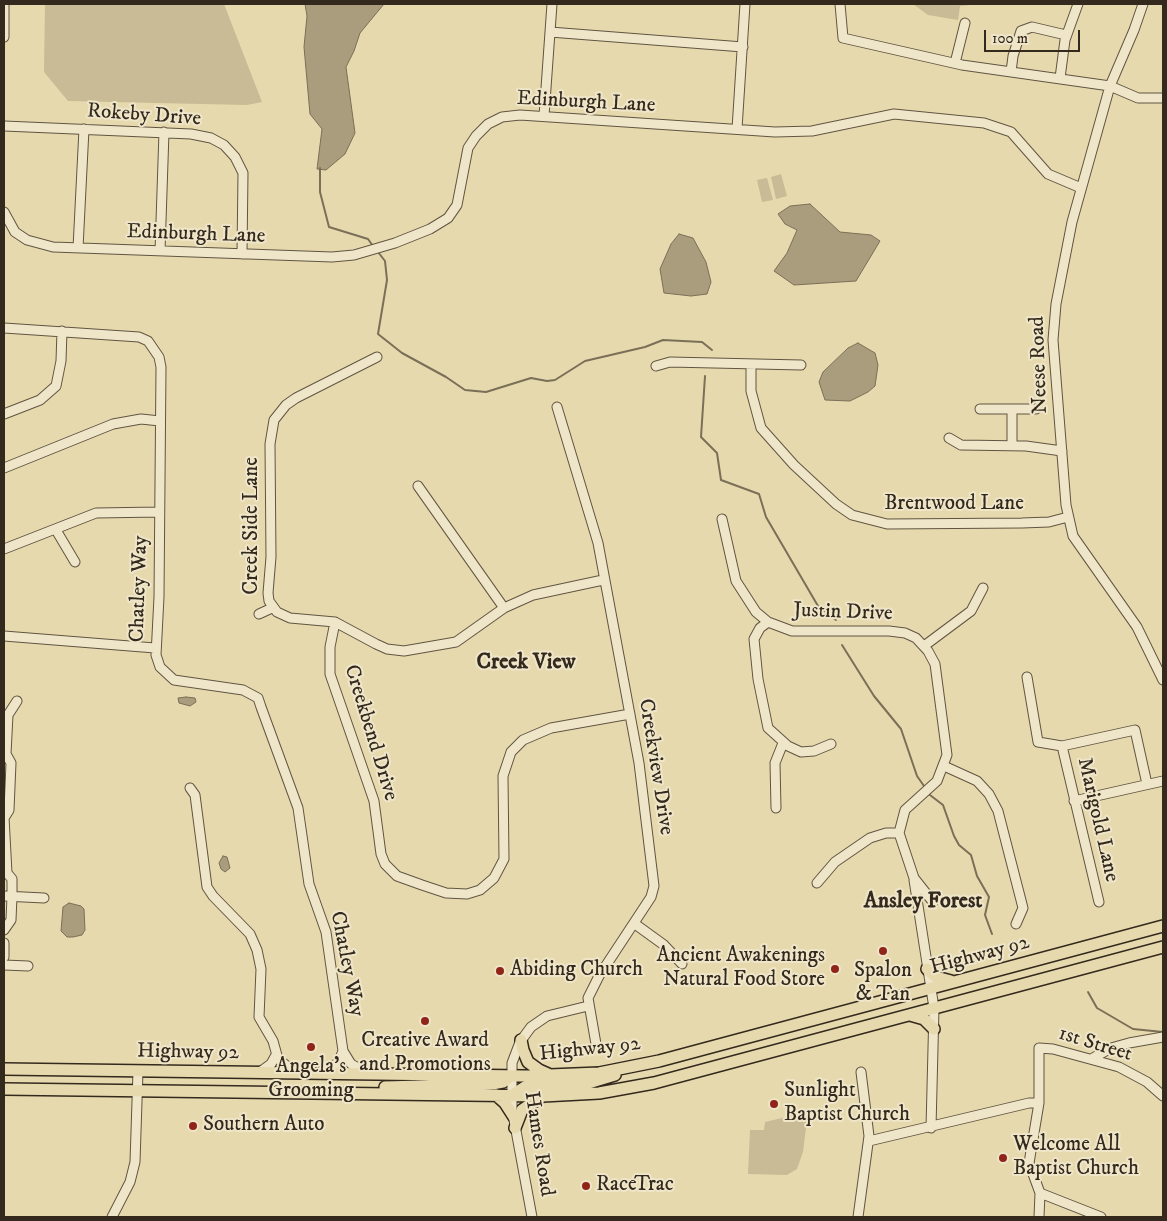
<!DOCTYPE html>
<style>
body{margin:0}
#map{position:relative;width:1167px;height:1221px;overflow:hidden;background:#e7d9ae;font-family:"IM FELL DW Pica",serif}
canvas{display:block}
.frame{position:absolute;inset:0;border:5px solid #33291d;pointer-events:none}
.scale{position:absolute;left:984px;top:30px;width:96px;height:22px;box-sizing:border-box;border:2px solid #33291d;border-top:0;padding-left:6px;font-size:15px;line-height:18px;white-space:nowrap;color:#33291d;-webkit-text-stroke:4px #efe6ca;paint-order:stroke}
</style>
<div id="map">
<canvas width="1167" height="1221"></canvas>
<div class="frame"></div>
<div class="scale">100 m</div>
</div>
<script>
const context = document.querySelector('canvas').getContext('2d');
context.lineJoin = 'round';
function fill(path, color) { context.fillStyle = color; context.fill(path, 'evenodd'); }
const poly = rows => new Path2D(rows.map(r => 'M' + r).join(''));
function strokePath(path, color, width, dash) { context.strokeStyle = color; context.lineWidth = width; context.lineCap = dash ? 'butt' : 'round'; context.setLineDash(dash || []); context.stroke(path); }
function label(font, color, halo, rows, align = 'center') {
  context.font = font + ' "IM FELL DW Pica",serif'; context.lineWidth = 4; context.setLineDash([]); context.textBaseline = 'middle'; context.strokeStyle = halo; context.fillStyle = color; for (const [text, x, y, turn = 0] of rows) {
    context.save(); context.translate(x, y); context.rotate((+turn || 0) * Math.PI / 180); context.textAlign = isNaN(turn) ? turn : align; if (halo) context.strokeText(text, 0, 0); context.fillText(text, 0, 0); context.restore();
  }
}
fill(poly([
 [45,4,224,4,262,102,247,105,68,101,44,72],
 [913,4,981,4,960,6,958,20,928,15],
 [781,174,787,196,776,199,771,177],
 [767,178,773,200,762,202,757,180],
 [808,1112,803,1152,797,1169,787,1175,748,1174,750,1130,764,1130,765,1122]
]), '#c8bb95');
const water = poly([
 [305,4,384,4,360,33,354,51,346,67,355,133,345,154,326,170,317,169,322,129,310,114,304,47,307,16,305,4],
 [810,204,840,232,871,235,880,241,856,281,794,285,774,271,787,253,797,230,785,224,778,214,790,206,810,204],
 [679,234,693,238,706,262,711,282,707,294,691,296,664,293,660,269,671,244,679,234],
 [858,343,875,353,878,365,875,386,868,392,850,401,825,400,819,382,823,372,848,348,858,343],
 [186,697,195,698,196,702,190,706,179,703,178,698,186,697],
 [223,856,227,857,230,868,225,872,221,869,219,863,223,856],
 [69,903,81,906,84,909,85,930,82,935,73,937,67,937,61,931,63,907,69,903]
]);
fill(water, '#aa9d7d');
strokePath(water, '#7a6f57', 1);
strokePath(poly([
 [320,168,320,192,329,227,368,239,373,246],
 [378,252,385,261,387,280,378,334,402,353,446,377,465,390,486,392,531,378,547,381,555,380,585,361,645,347,663,340,702,342,712,350],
 [705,376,701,437,717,453,721,480,759,494,766,517,818,606,836,620],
 [842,645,874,696,901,729,917,776,924,786],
 [930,795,943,805,954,836,959,845,971,855,977,876,989,897,985,915,992,934],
 [1088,992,1097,1008,1133,1029,1163,1032]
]), '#7a6f57', 2);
const minor = poly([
 [840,4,843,38,962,65,1110,86,1138,98,1163,98],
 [1143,4,1134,30,1110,86,1072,222,1056,304,1053,340,1066,505,1073,536,1137,627,1163,680],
 [550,32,743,47],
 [4,37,4,4],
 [955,63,965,23],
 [1011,72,1013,56,1021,31,1032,27,1066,35],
 [1060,78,1065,40,1078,4],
 [544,116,552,4],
 [4,126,191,134,211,138,224,145,235,157,243,173,242,254],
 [737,129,745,4],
 [4,212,15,232,27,240,53,247,332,257,354,255,395,243,430,229,448,218,457,205,468,148,476,136,488,124,502,117,520,115,775,132,812,131,894,114,984,123,1011,132,1048,174,1081,188],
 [78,248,84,129],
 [160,251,164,132],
 [4,328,139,337,148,341,159,357,161,367,159,597,156,655,160,667,174,680,243,690,258,698,261,707,298,808,309,884,326,932,343,1051,338,1063,321,1072],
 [377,357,296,398,286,405,274,420,270,444,271,557,268,593,269,601,277,612,290,618,335,622,376,644,387,649,404,651,456,642,504,608,533,595,603,580],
 [751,364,751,391,761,428,794,465,836,504,852,515,887,524,1022,523,1049,522,1068,517],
 [656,366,670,362,801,365],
 [557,407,598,543,639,763,654,886,651,897,599,976,588,998,596,1044],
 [980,409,1036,409],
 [4,414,40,400,56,386,61,361,62,331],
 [949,438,961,445,1026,446,1062,451],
 [1012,446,1012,409],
 [4,468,113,424,141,419,160,421],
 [418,486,504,608],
 [722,519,736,581,756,612,768,622,792,631,889,631,905,633,916,638,928,651,935,664,947,755,937,781,905,810,899,833,914,878,933,902],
 [56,530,75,562],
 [4,549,96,513,159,512],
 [259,614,272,608],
 [335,622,330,647,330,674,374,801,381,854,385,864,397,876,422,885,446,893,467,894,480,890,494,878,504,859,503,776,511,752,523,740,551,728,630,714],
 [768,622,760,628,754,639,758,679,768,728,788,746,801,752,814,751,831,744],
 [4,636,155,648],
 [924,646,971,611,983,588],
 [1027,677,1038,742,1062,746,1135,730,1147,784],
 [1062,746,1099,902],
 [944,766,977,781,989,794,998,811,1023,908,1016,924],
 [190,788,195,795,207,887,213,896,250,934,257,950,261,969,259,1017,273,1041,278,1059,295,1072],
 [1074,801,1163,781],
 [776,808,775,763,783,743],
 [4,817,7,873,12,879,12,896,11,920,4,930],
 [4,818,9,810,11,763,6,754,8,715,17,701],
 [914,880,934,1008,931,1128],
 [817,883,835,862,870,838,886,833,899,833],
 [4,896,44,898],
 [635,924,664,945,682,964],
 [4,943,4,957],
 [4,965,28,966],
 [343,1051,351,1064,367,1073],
 [1093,1058,1111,1048,1129,1043,1163,1037],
 [260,1072,271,1064,276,1055],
 [869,1141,1029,1103,1039,1103],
 [1040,1193,1101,1217],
 [112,1217,130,1182,135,1162,138,1071],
 [532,1217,512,1109,512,1063,520,1042,531,1027,547,1016,588,1006],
 [858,1217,869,1136,861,1072],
 [1039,1217,1040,1193,1029,1163,1039,1103,1039,1048,1053,1049,1119,1067,1147,1082,1163,1096]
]);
const major = poly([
 [927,969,936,977,951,981],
 [910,1015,924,1019,934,1029],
 [521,1040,523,1050,528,1062,539,1070,548,1074],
 [4,1069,525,1076,599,1073,659,1061,1163,926],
 [385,1087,492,1084,503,1082,511,1076],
 [4,1089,543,1096,599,1093,654,1083,1163,947],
 [496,1095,505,1103,514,1117],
 [511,1096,525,1087,585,1084,615,1075],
 [515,1128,522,1110,541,1097]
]);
strokePath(minor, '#605541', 11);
strokePath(major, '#33291d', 14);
strokePath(minor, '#efe6ca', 9);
strokePath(major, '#e7d9ae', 11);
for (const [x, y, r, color] of [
 [883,951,5,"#8f2418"],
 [835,969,5,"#8f2418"],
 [500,971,5,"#8f2418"],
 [425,1021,5,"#8f2418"],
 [311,1047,5,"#8f2418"],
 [774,1104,5,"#8f2418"],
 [193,1126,5,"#8f2418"],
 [1003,1158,5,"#8f2418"],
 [586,1186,5,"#8f2418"]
]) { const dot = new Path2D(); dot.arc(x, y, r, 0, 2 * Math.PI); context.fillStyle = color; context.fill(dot); strokePath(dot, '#efe6ca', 2); }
label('21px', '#33291d', '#efe6ca', [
 ["Edinburgh Lane",586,103,3],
 ["Rokeby Drive",144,116,4],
 ["Edinburgh Lane",196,235,2],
 ["Neese Road",1040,365,-92],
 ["Brentwood Lane",954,505],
 ["Creek Side Lane",253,526,-90],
 ["Chatley Way",140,589,-88],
 ["Justin Drive",843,613,2],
 ["Creekbend Drive",370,733,73],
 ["Creekview Drive",655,767,81],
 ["Marigold Lane",1097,820,77],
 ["Highway 92",980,956,-15],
 ["Chatley Way",346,964,79],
 ["1st Street",1095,1045,17],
 ["Highway 92",590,1050,-6],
 ["Highway 92",188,1053,1],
 ["Hames Road",538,1144,81]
]);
label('21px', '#33291d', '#efe6ca', [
 ["Ancient Awakenings",825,957,"right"],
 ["Natural Food Store",825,981,"right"],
 ["Abiding Church",510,971],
 ["Spalon",883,972,"center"],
 ["& Tan",883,996,"center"],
 ["Creative Award",425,1042,"center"],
 ["and Promotions",425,1066,"center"],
 ["Angela's",311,1068,"center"],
 ["Grooming",311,1092,"center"],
 ["Sunlight",784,1092],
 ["Baptist Church",784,1116],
 ["Southern Auto",203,1126],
 ["Welcome All",1013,1146],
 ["Baptist Church",1013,1170],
 ["RaceTrac",596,1186]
], 'left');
label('bold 22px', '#33291d', '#efe6ca', [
 ["Creek View",526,663],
 ["Ansley Forest",923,902]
]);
</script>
